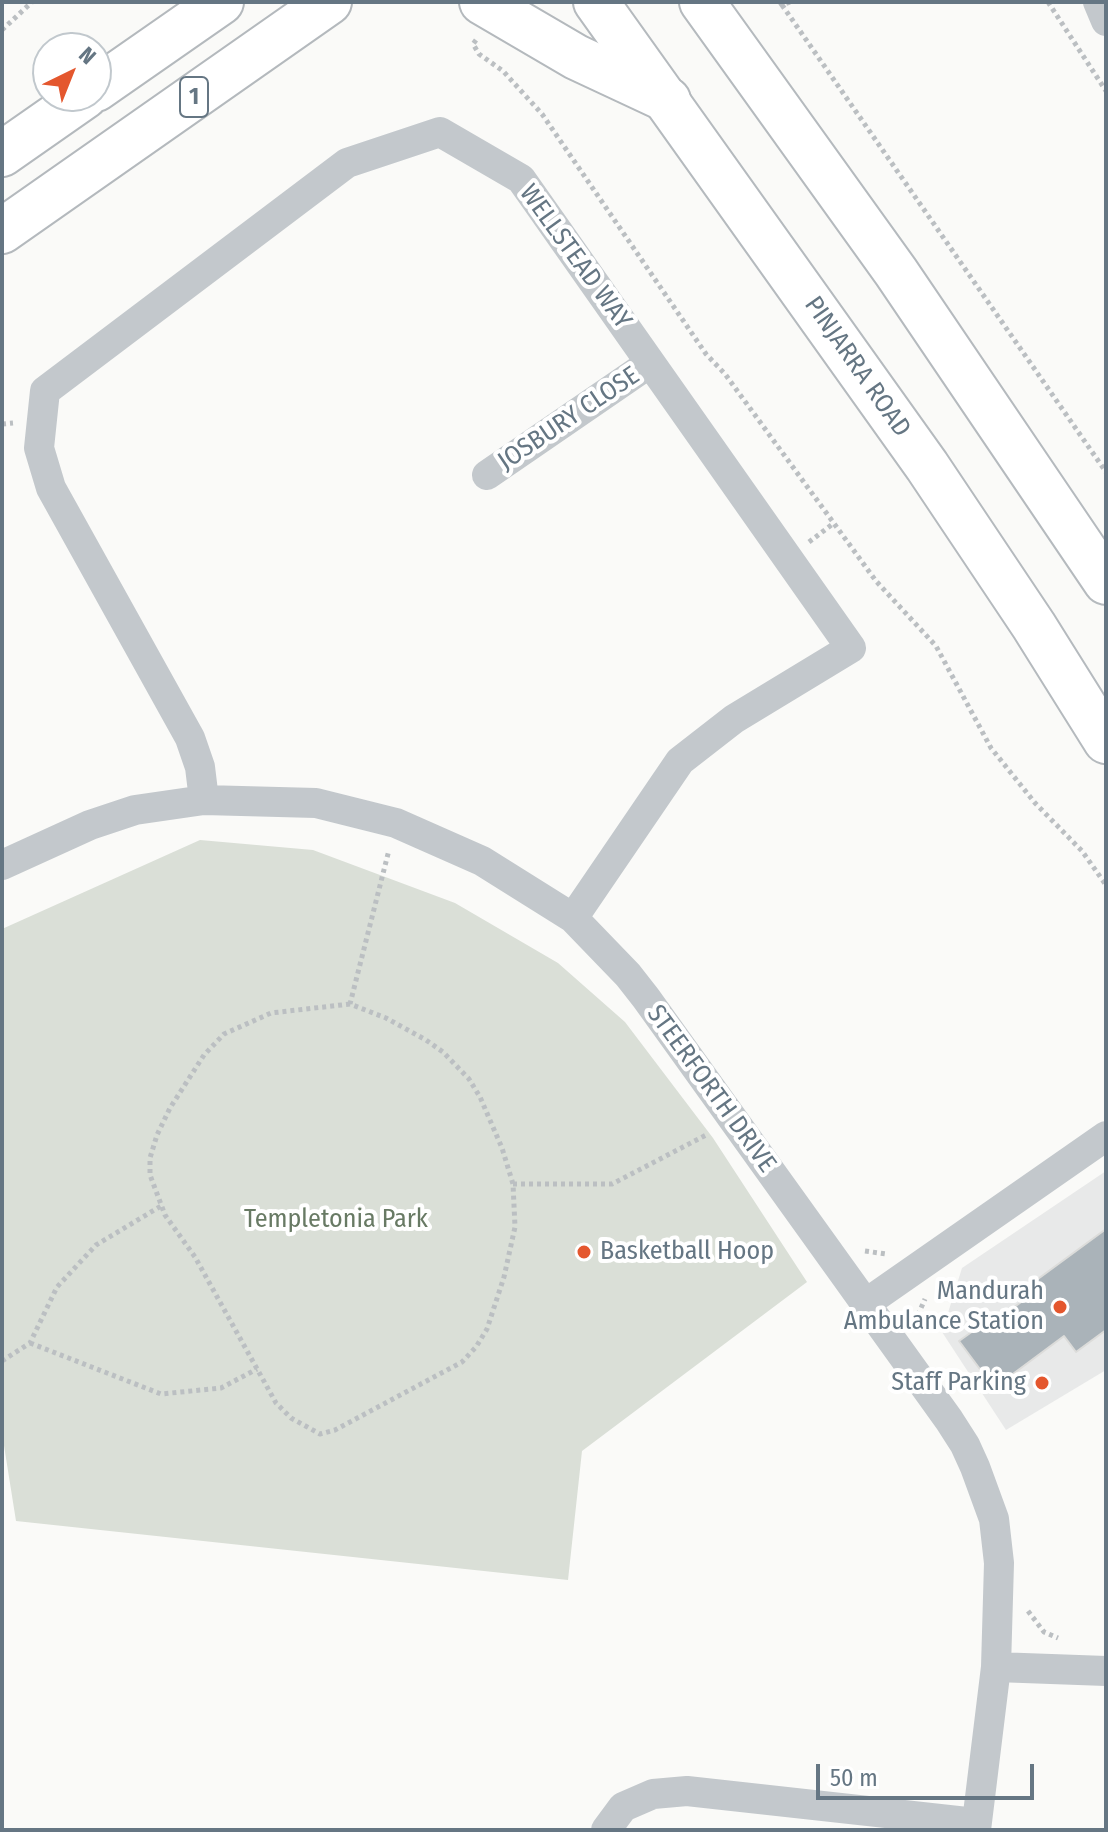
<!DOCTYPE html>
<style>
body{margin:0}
#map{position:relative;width:1108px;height:1832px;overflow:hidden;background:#fafaf8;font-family:"Fira Sans Condensed",sans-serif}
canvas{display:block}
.frame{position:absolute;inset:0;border:4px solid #657683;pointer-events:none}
.north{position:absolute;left:32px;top:32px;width:80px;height:80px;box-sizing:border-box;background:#fff;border:2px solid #c1c8cd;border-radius:50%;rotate:43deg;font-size:22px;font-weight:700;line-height:32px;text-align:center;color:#657683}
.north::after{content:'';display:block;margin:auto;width:28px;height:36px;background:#e4572e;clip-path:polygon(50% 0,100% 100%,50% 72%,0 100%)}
.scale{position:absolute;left:816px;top:1764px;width:218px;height:36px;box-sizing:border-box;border:4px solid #657683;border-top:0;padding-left:10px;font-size:24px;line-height:28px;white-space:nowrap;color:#657683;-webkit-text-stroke:6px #fff;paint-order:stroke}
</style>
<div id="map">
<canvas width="1108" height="1832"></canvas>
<div class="frame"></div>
<div class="north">N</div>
<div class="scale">50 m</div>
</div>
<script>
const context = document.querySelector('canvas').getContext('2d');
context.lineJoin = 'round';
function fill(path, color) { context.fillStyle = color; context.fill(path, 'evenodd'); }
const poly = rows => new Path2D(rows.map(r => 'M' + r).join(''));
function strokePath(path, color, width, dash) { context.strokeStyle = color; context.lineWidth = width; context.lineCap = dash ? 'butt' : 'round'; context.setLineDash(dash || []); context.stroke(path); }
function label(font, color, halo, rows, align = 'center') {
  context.font = font + ' "Fira Sans Condensed",sans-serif'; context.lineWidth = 8; context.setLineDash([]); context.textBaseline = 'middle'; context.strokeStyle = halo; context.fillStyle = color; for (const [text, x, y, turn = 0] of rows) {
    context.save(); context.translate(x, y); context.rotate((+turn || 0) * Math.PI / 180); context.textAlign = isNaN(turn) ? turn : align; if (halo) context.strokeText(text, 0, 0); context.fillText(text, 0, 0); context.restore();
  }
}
fill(poly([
 [1106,1171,1106,1370,1006,1430,942,1332,962,1268]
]), '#e8e9e9');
fill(poly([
 [200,840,313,850,455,903,558,963,625,1022,713,1138,807,1282,582,1451,568,1580,16,1521,2,1433,2,929]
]), '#dadfd7');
const building = poly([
 [1106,1229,1106,1330,1076,1352,1064,1336,994,1388,959,1341,987,1321,990,1325,1032,1294,1027,1287,1106,1229]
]);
fill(building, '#aab3b9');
strokePath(building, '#dcdcda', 2);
const primary = poly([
 [596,2,927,466,1034,626,1106,741],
 [702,2,896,272,1106,582]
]);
const trunk = poly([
 [482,2,576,57,668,100],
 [96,89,221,2],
 [2,154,85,96],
 [2,231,329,2]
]);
strokePath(primary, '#b5babe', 48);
strokePath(trunk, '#b4b9bd', 48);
strokePath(poly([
 [780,2,782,5,790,2],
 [1048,2,1106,91],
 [782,5,1106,472],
 [2,30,32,2],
 [476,40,473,44,479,54,503,71,542,114,706,354,725,374,876,581,936,646,991,748,1035,803,1082,851,1106,885],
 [2,424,13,423],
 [809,542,834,523],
 [350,1004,271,1013,224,1034,204,1055,170,1108,157,1135,150,1158,150,1175,165,1215,195,1257,276,1403,291,1418,320,1434,335,1430,462,1362,476,1347,487,1329,504,1277,515,1227,513,1184,502,1148,480,1097,469,1079,443,1052,426,1040,386,1018,350,1004,389,850],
 [513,1184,612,1184,708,1134],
 [865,1251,886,1254],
 [922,1330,917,1317,925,1299],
 [30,1343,161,1394,221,1388,257,1369],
 [2,1361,30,1343,57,1287,96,1245,161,1206],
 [1028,1611,1044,1632,1058,1638]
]), '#bbbfc2', 5, [4, 4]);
strokePath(poly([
 [1098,2,1106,21],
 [487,475,650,363],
 [204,800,200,767,190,738,51,488,39,448,45,391,347,163,440,132,521,179,851,648,734,719,680,761,573,918],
 [2,865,90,825,135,810,204,800,316,803,396,823,482,861,573,918,628,975,646,998,949,1420,965,1445,975,1467,994,1519,999,1563,996,1667,976,1830],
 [865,1304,1106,1136],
 [996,1667,1106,1671],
 [606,1830,623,1807,653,1794,687,1791,976,1823]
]), '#c3c8cc', 30);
strokePath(primary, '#fff', 44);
strokePath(trunk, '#fff', 44);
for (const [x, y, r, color] of [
 [584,1252,8,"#e4572e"],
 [1060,1307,8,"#e4572e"],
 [1042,1383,8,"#e4572e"]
]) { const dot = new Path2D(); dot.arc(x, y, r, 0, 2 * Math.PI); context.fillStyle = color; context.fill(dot); strokePath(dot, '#fff', 3); }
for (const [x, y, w] of [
 [194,97,28]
]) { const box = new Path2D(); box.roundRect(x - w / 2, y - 20, w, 40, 6); context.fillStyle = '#fff'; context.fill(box); strokePath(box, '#657683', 2); }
label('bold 24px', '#657683', null, [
 ["1",194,97]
]);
label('26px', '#657683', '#fff', [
 ["WELLSTEAD WAY",575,257,54],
 ["PINJARRA ROAD",857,367,55],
 ["JOSBURY CLOSE",569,419,-34],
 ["STEERFORTH DRIVE",711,1089,54]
]);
label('26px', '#687a64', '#fff', [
 ["Templetonia Park",336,1220]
]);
label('26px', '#657683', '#fff', [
 ["Basketball Hoop",600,1252,"left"],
 ["Mandurah",1044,1292],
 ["Ambulance Station",1044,1322],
 ["Staff Parking",1026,1383]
], 'right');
</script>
